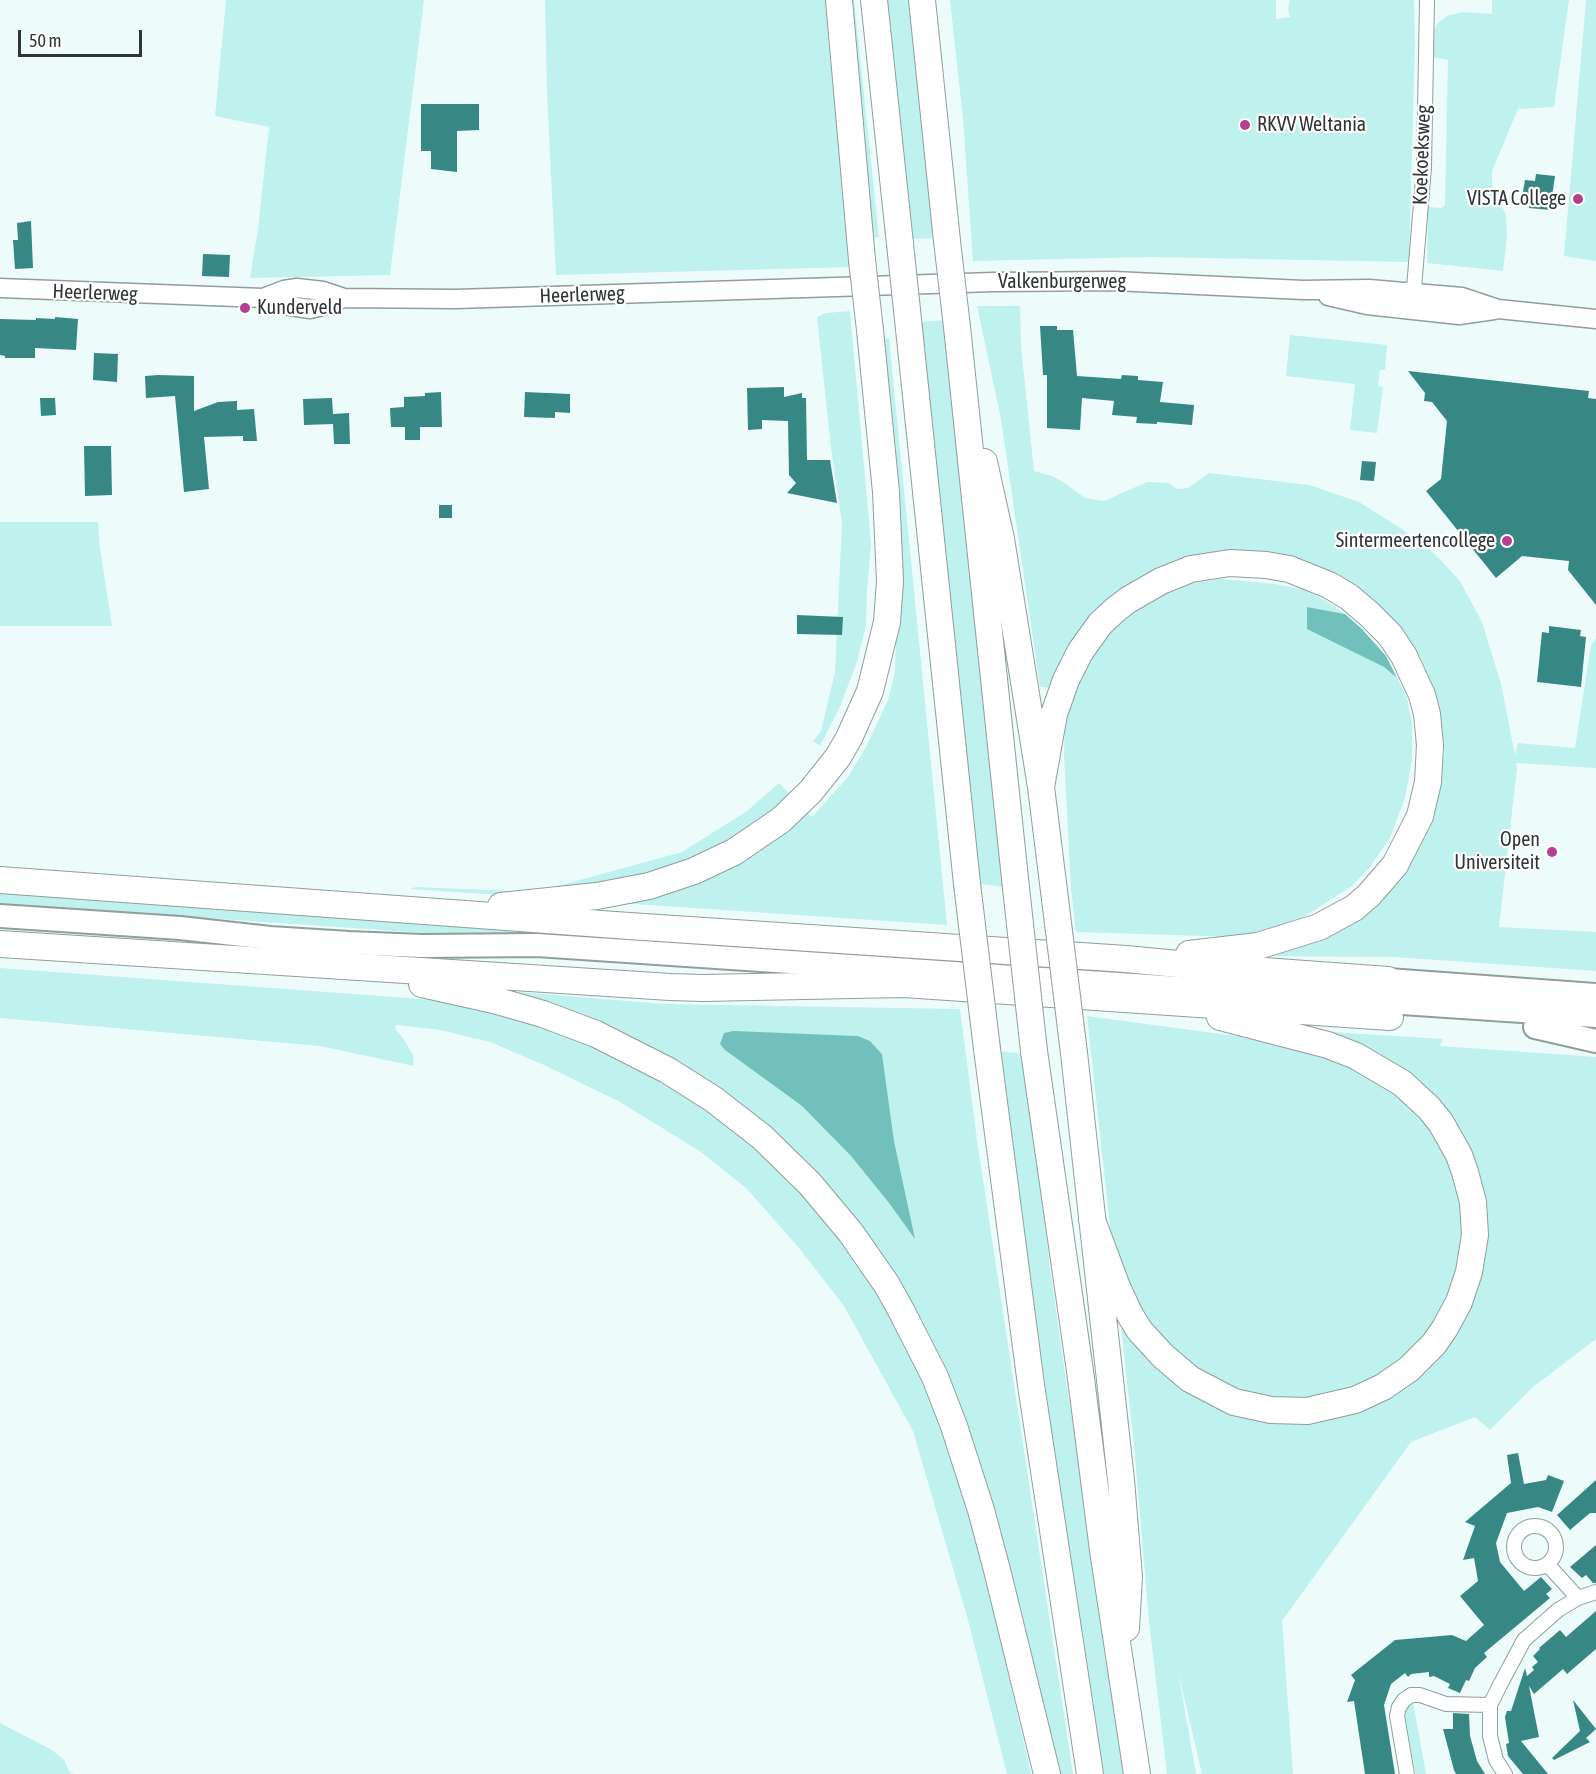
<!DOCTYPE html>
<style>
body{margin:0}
#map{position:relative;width:1596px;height:1774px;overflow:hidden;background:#edfcfb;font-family:"Asap Condensed",sans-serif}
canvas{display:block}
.scale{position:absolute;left:18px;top:30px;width:124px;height:27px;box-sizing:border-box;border:3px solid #2f3434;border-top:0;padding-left:8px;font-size:18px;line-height:21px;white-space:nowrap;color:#2f3434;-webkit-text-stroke:4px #fff;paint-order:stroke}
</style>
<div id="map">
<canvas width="1596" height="1774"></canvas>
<div class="scale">50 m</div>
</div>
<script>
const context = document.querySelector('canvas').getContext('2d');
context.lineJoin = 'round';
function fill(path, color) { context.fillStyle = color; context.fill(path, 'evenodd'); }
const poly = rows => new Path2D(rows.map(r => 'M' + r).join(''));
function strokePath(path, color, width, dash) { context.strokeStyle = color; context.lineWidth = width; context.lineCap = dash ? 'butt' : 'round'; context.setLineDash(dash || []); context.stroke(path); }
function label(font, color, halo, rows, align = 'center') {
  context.font = font + ' "Asap Condensed",sans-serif'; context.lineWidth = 4.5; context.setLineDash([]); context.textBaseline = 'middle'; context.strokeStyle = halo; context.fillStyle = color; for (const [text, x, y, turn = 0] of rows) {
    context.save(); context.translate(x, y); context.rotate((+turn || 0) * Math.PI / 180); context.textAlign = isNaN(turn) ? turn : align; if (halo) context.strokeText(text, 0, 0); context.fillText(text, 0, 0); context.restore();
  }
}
fill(poly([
 [226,0,424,0,390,275,250,278,258,229,269,127,215,116],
 [545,0,826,0,852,267,556,275,547,94],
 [846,0,854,0,879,237,870,238],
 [883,0,910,0,936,238,911,239],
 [950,0,1276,0,1276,19,1290,17,1288,9,1290,0,1414,0,1415,43,1409,262,1151,257,973,261,963,119],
 [1492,0,1569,0,1554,107,1518,109,1492,171,1492,185,1506,215,1507,236,1503,271,1427,263,1428,207,1441,208,1445,205,1448,60,1431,57,1431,35,1438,23,1447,16,1462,12,1492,14],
 [1586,0,1596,0,1596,261,1564,256],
 [977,306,1020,306,1021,346,1034,471,1052,476,1063,482,1085,498,1104,501,1147,482,1168,483,1177,489,1188,488,1209,473,1309,485,1359,502,1402,529,1435,554,1460,581,1482,622,1501,684,1515,755,1518,743,1575,748,1591,645,1596,638,1596,768,1516,763,1517,768,1499,927,1596,932,1596,971,1394,957,1251,956,1343,921,1439,781,1444,755,1442,726,1436,696,1421,658,1393,620,1369,597,1185,560,1051,688,1040,687,1001,419],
 [850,311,871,544,867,591,866,625,857,662,839,709,820,746,813,741,821,731,835,672,842,523,831,448,817,317,826,313],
 [946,320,1005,887,979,884,918,322],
 [1290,335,1387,345,1385,370,1380,370,1378,386,1383,387,1377,433,1350,430,1355,384,1286,376],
 [889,338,947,925,410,889,416,887,536,892,682,852,747,811,779,783,812,817,848,777,867,745,888,700,895,672,898,567,881,339],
 [0,522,98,522,100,548,112,626,0,626],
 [1222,579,1275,584,1302,589,1323,599,1345,614,1307,607,1356,653,1384,667,1397,678,1407,698,1412,723,1412,759,1405,798,1390,838,1370,867,1352,886,1302,918,1270,929,1236,937,1076,932,1071,889,1064,755,1065,726,1076,687,1089,660,1101,644,1113,629,1138,606,1163,592,1194,583],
 [0,889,953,957,954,969,0,904],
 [0,968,422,999,483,1008,575,1037,642,1068,702,1104,788,1174,838,1233,873,1282,925,1384,955,1461,982,1559,1031,1774,1007,1774,968,1620,913,1431,844,1306,799,1248,746,1188,701,1152,620,1102,544,1065,490,1042,440,1030,397,1025,395,1026,397,1031,405,1041,413,1055,414,1066,320,1046,0,1018],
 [495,990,664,1004,960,1009,977,1140,1073,1774,1053,1774,968,1444,809,1166,770,1127,737,1100,698,1075],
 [769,1033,858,1036,870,1041,882,1054,894,1141,914,1237,889,1203,851,1156,802,1106,725,1050],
 [1087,1016,1251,1038,1308,1053,1332,1032,1443,1039,1440,1046,1596,1057,1596,1339,1533,1387,1490,1430,1475,1417,1411,1442,1282,1621,1293,1774,1202,1774,1178,1671,1196,1774,1167,1774,1149,1621,1134,1445],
 [999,1051,1024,1054,1050,1267,1066,1381,1130,1774,1099,1774,1067,1581],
 [1413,1702,1426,1774,1416,1774,1403,1711,1405,1707],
 [0,1723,52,1750,64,1760,70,1773,74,1774,0,1774]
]), '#bff1ee');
fill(poly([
 [1307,607,1345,614,1362,629,1386,656,1397,678,1384,667,1307,629],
 [733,1031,858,1036,870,1041,882,1054,894,1141,915,1239,889,1203,851,1156,802,1106,725,1050,720,1044,724,1033]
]), '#71c0bb');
fill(poly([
 [421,104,479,104,479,130,457,131,457,172,431,169,431,151,421,151],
 [1536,174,1555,176,1550,210,1529,208,1530,199,1522,198,1525,180,1535,181],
 [31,221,33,268,15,269,13,240,18,240,17,223],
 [203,254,230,255,229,277,202,276],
 [55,317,78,319,76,350,35,348,35,358,5,358,5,356,0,355,0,319,36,320,36,318,55,319],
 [1040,326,1057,326,1057,330,1073,330,1077,376,1121,379,1122,375,1138,376,1138,380,1163,382,1160,402,1194,405,1192,425,1157,422,1157,424,1136,423,1137,417,1112,415,1114,401,1082,398,1080,430,1047,428,1047,375,1043,375],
 [94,353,118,354,117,382,93,380],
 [1408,371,1589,391,1588,398,1596,399,1596,605,1568,570,1569,561,1522,556,1496,578,1426,491,1441,479,1447,421,1432,402,1424,401,1425,393],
 [158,375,194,376,194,411,218,402,237,401,237,410,254,409,257,441,243,441,243,436,204,437,209,489,184,492,175,396,146,398,145,376],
 [784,387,784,397,802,393,802,398,806,398,807,460,830,460,837,503,787,493,796,483,789,475,788,421,762,420,762,429,748,430,747,388],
 [441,392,442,427,420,427,420,440,405,440,405,427,391,427,390,408,404,407,404,397,425,396,425,393],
 [525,392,570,394,570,413,555,412,555,418,524,417],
 [40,398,55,398,56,415,41,416],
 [332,398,333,414,349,413,350,444,334,444,333,424,304,425,303,399],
 [84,446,111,446,112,495,85,496],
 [1362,461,1376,462,1374,481,1360,480],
 [439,505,452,505,452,518,439,518],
 [797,615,843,617,842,635,797,634],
 [1549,626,1581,630,1580,636,1586,637,1581,687,1537,682,1542,632,1549,633],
 [1518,1453,1524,1484,1546,1480,1548,1475,1564,1481,1552,1512,1538,1507,1507,1513,1496,1543,1500,1562,1524,1591,1541,1577,1552,1589,1546,1594,1550,1598,1484,1653,1487,1657,1475,1668,1469,1681,1466,1680,1460,1693,1448,1688,1450,1684,1434,1676,1429,1677,1429,1672,1411,1674,1408,1677,1405,1673,1391,1684,1384,1705,1395,1774,1365,1774,1354,1701,1347,1702,1355,1680,1351,1675,1395,1640,1452,1635,1466,1641,1484,1625,1460,1596,1478,1581,1474,1558,1463,1560,1475,1526,1465,1522,1511,1483,1507,1455],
 [1596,1480,1596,1513,1590,1513,1570,1530,1557,1515],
 [1596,1545,1596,1583,1593,1583,1586,1575,1582,1578,1570,1567],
 [1596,1611,1596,1649,1567,1674,1563,1669,1534,1694,1529,1686,1539,1737,1521,1741,1548,1774,1523,1774,1508,1756,1506,1744,1509,1743,1505,1717,1507,1711,1511,1711,1525,1668,1527,1676,1534,1670,1532,1667,1538,1662,1533,1656,1540,1649,1539,1648,1560,1630,1566,1637],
 [1573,1700,1596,1729,1586,1738,1590,1742,1554,1760,1552,1758,1580,1731],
 [1453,1713,1469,1714,1470,1736,1477,1761,1485,1774,1456,1774,1454,1770,1443,1729,1453,1729]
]), '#378884');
const minor = poly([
 [1413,300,1424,167,1427,0],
 '1514 1547a21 21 0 1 1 42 0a21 21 0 1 1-42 0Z',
 [1547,1564,1578,1598],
 [1407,1774,1397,1716,1399,1707,1404,1700,1411,1695,1420,1695,1446,1704,1490,1705],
 [1505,1774,1496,1760,1490,1736,1490,1705,1500,1685,1524,1640,1558,1610,1578,1598,1596,1592]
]);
const tertiary = poly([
 [0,288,263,298,283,305,310,309,323,306,344,298],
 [1328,296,1367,305,1459,315,1494,310],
 [263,298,284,290,297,288,323,291,344,298,456,299,994,282,1114,281,1303,290,1369,289,1462,297,1498,309,1596,319]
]);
const primary = poly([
 [0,916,180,928,270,938,349,943,422,946,537,945,1596,1016],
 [1388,980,1596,995],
 [1535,1027,1596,1041]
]);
const motorway = poly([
 [839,0,862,260],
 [874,0,900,244],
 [922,0,947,241],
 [957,327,1016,888],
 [909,329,967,884],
 [984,462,1001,539,1041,787,1054,891],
 [1041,787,1054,714,1066,680,1080,652,1100,624,1115,610,1128,600,1161,581,1191,569,1230,563,1266,565,1289,569,1329,585,1349,597,1369,614,1390,635,1404,656,1422,695,1427,714,1430,745,1428,782,1420,816,1395,865,1369,895,1354,908,1319,927,1258,946,1189,954],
 [0,880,629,926,1126,959,1209,967,1388,980],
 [501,906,597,896,649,886,694,871,734,852,781,820,811,791,838,757,849,738,870,691,887,622,890,581,886,492,870,330],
 [0,944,670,987,703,988,904,984,1390,1017],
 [422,984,494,1000,543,1014,596,1034,667,1070,713,1099,762,1137,810,1184,851,1233,887,1285,902,1312,935,1377,954,1426,981,1510,997,1570,1047,1774],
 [987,1049,1031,1385,1090,1774],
 [1034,1051,1080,1371,1103,1550,1137,1774],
 [1074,1053,1121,1480,1129,1577,1126,1628],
 [1092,1220,1117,1287,1130,1315,1140,1331,1163,1356,1190,1379,1234,1402,1271,1410,1307,1411,1355,1400,1383,1387,1409,1369,1434,1344,1445,1328,1459,1302,1469,1272,1475,1235,1473,1202,1465,1172,1459,1155,1441,1123,1429,1108,1402,1083,1356,1056,1328,1045,1220,1017]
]);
strokePath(minor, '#909e9d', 16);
strokePath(tertiary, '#909e9d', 21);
strokePath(primary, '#909e9d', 26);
strokePath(motorway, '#909e9d', 28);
strokePath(minor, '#fff', 14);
strokePath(tertiary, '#fff', 18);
strokePath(primary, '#fff', 22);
strokePath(motorway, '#fff', 26);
const motorwayBridge = poly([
 [947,241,957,327],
 [900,244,909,329],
 [862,260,870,330],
 [967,884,987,1049],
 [1016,888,1034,1051],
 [1054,891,1074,1053]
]);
strokePath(motorwayBridge, '#909e9d', 28, []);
strokePath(motorwayBridge, '#fff', 26);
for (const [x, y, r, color] of [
 [1245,125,6,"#b53d92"],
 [1578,199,6,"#b53d92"],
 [245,308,6,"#b53d92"],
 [1507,541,6,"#b53d92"],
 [1552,852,6,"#b53d92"]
]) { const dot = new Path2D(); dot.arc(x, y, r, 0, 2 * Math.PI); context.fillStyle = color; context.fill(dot); strokePath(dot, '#fff', 2); }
label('20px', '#2f3434', '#fff', [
 ["RKVV Weltania",1257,125,"left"],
 ["VISTA College",1566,199],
 ["Kunderveld",257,308,"left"],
 ["Sintermeertencollege",1495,541],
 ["Open",1540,840],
 ["Universiteit",1540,863]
], 'right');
label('20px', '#2f3434', '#fff', [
 ["Koekoeksweg",1422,155,-88],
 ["Valkenburgerweg",1062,282],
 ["Heerlerweg",95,293,2],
 ["Heerlerweg",582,295,-2]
]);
</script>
